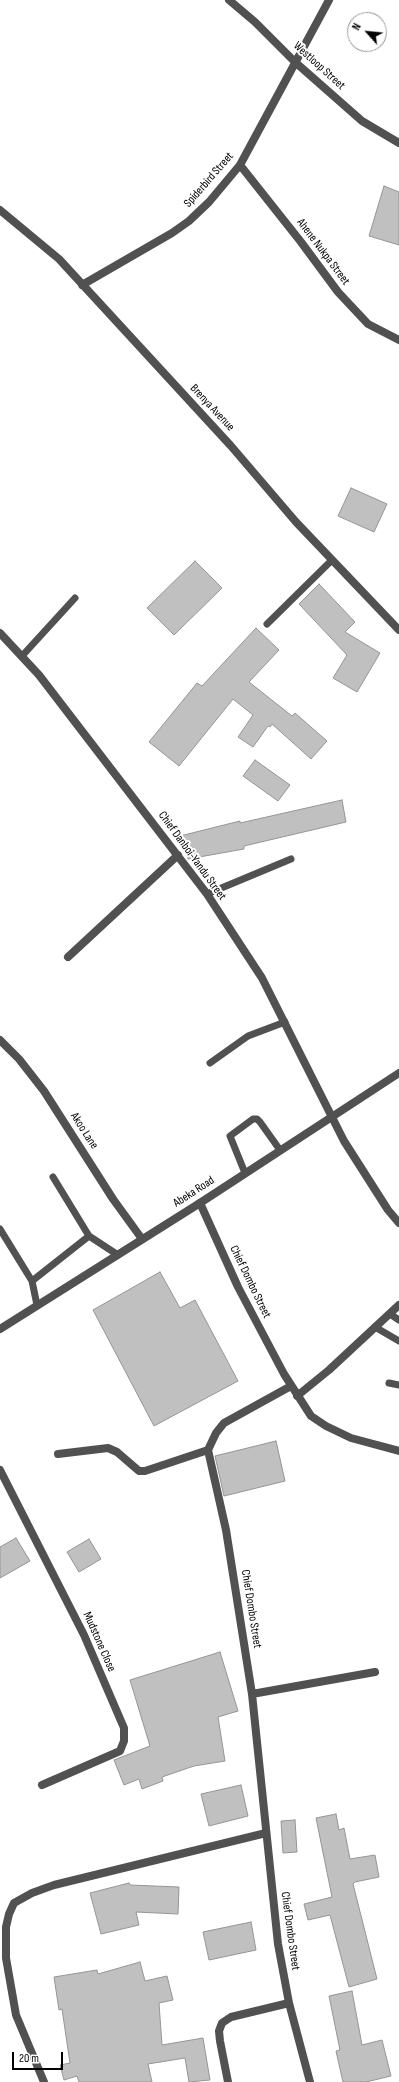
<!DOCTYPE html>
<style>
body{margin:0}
#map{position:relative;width:399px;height:2082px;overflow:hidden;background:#fff;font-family:"Sofia Sans Condensed",sans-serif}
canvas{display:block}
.north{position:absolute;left:347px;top:12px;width:40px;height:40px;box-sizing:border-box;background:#fff;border:1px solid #999;border-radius:50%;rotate:297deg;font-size:11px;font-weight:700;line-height:16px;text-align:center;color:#000}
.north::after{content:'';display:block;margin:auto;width:14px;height:18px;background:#000;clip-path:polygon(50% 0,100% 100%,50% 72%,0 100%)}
.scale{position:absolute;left:12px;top:2052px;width:51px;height:18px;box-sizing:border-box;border:2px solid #000;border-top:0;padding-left:5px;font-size:12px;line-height:14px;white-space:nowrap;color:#000;-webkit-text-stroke:3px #fff;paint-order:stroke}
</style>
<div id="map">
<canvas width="399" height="2082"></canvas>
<div class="north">N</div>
<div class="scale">20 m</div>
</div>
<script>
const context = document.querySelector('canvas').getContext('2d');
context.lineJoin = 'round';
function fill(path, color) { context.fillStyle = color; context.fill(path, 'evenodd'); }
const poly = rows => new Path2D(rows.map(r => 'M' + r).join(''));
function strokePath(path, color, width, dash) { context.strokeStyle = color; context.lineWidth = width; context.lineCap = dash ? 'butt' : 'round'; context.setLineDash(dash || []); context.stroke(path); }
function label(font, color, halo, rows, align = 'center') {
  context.font = font + ' "Sofia Sans Condensed",sans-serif'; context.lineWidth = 4; context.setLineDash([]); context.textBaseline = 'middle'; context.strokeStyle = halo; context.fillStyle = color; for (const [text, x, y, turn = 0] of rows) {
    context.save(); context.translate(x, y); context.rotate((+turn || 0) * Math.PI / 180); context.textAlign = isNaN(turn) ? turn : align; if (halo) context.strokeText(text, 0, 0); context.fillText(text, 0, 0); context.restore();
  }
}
const building = poly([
 [384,186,399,192,399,245,369,236,384,186],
 [351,488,387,504,374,532,338,516,351,488],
 [195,561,222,588,174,635,147,608,195,561],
 [319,584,355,622,345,632,380,653,357,692,333,678,347,655,299,604,319,584],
 [256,628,279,650,249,682,292,716,295,713,327,741,311,759,272,724,270,727,268,726,253,747,238,737,253,715,233,699,179,766,149,742,197,683,202,686,256,628],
 [255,760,290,785,278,801,243,776,255,760],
 [342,800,346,822,244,846,244,849,188,859,180,836,240,821,240,823,342,800],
 [160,1272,180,1308,195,1300,238,1381,154,1426,93,1310,160,1272],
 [276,1441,285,1481,224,1496,215,1456,276,1441],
 [16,1538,30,1561,0,1578,0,1547,16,1538],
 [89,1539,101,1559,79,1572,67,1552,89,1539],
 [220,1652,238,1711,218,1717,225,1761,194,1766,162,1777,163,1781,142,1789,139,1779,124,1785,114,1760,150,1746,130,1680,220,1652],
 [241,1785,248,1816,209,1826,201,1794,241,1785],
 [336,1814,339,1830,344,1828,350,1859,375,1855,379,1877,355,1882,353,1884,377,1979,349,1987,330,1915,308,1920,304,1904,332,1897,316,1818,336,1814],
 [295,1820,297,1852,283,1853,281,1821,295,1820],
 [129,1883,130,1885,179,1887,178,1914,136,1912,139,1925,101,1934,90,1893,129,1883],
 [251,1922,256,1950,209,1960,203,1932,251,1922],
 [140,1962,145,1981,167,1976,173,2000,159,2003,162,2045,203,2038,210,2080,189,2082,185,2058,148,2064,152,2082,79,2082,77,2076,64,2080,60,2065,70,2063,62,2009,59,2010,54,1977,97,1970,98,1974,140,1962],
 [352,1991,362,2045,382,2040,391,2076,366,2082,343,2082,336,2051,340,2050,329,1996,352,1991]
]);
fill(building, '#c0c0c0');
strokePath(building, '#959595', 1);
strokePath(poly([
 [267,624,332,560],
 [22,656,75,598],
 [207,894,291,859],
 [210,1063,248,1036,285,1022],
 [245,1173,230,1136,253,1119,257,1119,260,1122,280,1150],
 [53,1177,89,1236,118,1255],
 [0,1229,32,1281,37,1305],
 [32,1281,89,1236],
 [390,1314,399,1320],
 [375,1327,399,1341],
 [389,1383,399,1385]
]), '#515151', 7);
strokePath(poly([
 [229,0,255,22,295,62,362,121,399,143],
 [240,165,301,242,338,292,368,324,399,340],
 [0,210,59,259,231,446,296,522,399,630],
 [82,285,172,233,189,221,209,202,240,165,329,0],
 [0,633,39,675,207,894,262,978,344,1141,388,1210,399,1223],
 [68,957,178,855],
 [0,1040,19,1059,44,1091,113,1199,142,1239],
 [200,1203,238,1287,284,1374,311,1416,326,1426,351,1438,399,1451],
 [291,1386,224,1423,216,1433,208,1450,226,1530,252,1694,278,1944,289,2003,310,2082],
 [297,1396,329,1370,399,1305],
 [58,1454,108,1448,117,1452,139,1471,145,1471,208,1450],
 [0,1470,84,1635,124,1728,124,1741,120,1751,42,1785],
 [252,1694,375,1672],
 [44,2082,16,2015,6,1958,6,1927,9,1914,14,1903,32,1893,54,1885,266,1833],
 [228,2082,220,2041,219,2031,222,2023,231,2017,289,2003]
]), '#515151', 8);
strokePath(poly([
 [0,1329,200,1203,399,1073]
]), '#515151', 8);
label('12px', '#000', '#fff', [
 ["Westloop Street",319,66,42],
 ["Spiderbird Street",209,180,-49],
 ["Ahene Nukpa Street",323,252,53],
 ["Brenya Avenue",212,408,47],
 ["Chief Danboi-Yandu Street",192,856,54],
 ["Akoo Lane",84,1131,57],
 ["Abeka Road",194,1192,-33],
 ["Chief Dombo Street",250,1282,64],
 ["Chief Dombo Street",251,1609,81],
 ["Mudstone Close",99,1642,66],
 ["Chief Dombo Street",290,1931,82]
]);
</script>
